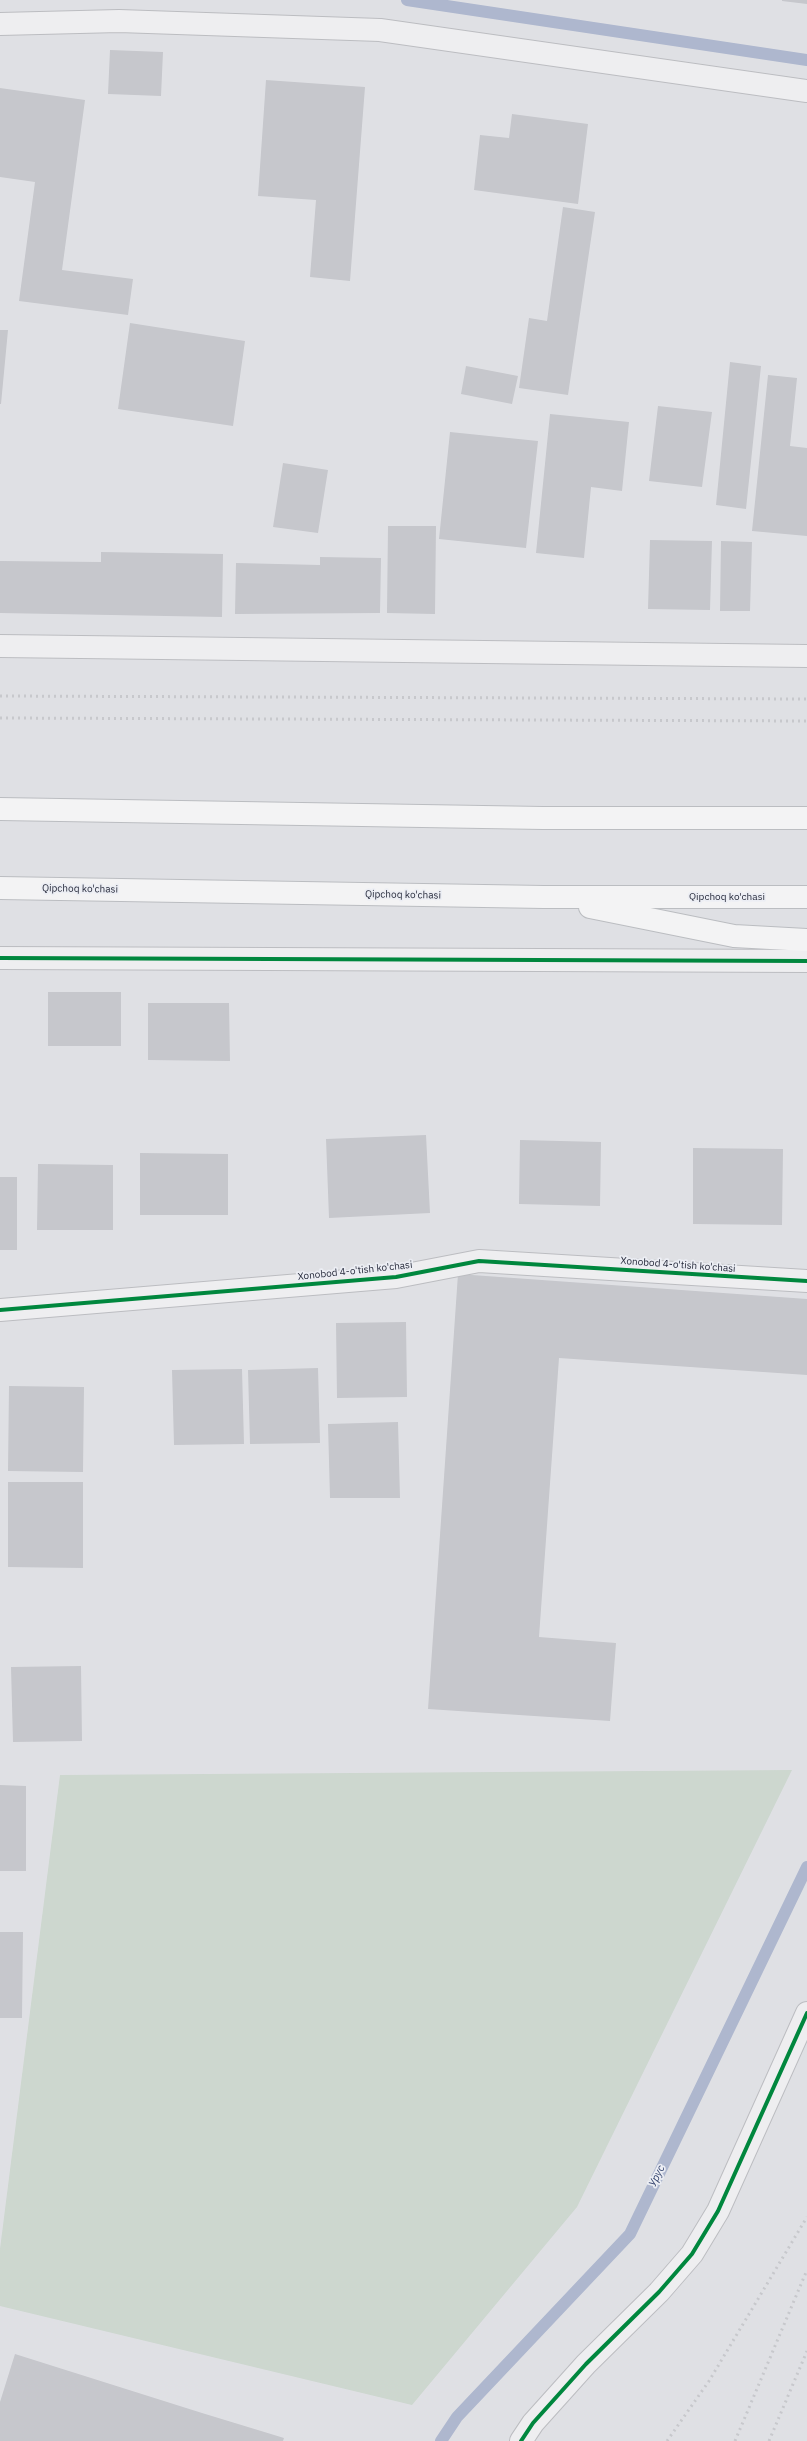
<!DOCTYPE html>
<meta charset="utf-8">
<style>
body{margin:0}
canvas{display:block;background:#dfe0e4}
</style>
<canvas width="807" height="2441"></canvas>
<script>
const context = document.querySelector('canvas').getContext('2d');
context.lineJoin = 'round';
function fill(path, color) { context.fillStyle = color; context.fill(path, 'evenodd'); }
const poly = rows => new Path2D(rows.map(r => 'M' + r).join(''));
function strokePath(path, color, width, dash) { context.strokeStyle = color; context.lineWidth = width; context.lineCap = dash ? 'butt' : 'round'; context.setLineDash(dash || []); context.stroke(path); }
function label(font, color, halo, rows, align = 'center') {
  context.font = font + ' "IBM Plex Sans",sans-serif'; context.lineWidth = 3.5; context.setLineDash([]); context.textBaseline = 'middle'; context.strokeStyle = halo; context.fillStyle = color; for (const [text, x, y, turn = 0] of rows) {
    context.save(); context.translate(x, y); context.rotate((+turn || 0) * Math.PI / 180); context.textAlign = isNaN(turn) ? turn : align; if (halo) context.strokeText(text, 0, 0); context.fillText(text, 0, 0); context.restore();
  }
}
fill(poly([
 [792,1770,577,2207,412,2405,0,2306,0,2249,60,1775]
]), '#cdd7cf');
strokePath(poly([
 [407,0,807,60],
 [441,2441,457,2417,630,2234,807,1867]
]), '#aeb7ce', 12);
fill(poly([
 [782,0,807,0,807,4,782,1],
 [110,50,163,52,161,96,108,94],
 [266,80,365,87,350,281,310,277,316,200,258,196],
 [0,88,85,100,62,270,133,279,128,315,19,301,35,182,0,177],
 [512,114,588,124,578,204,474,190,480,135,509,138],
 [563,207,595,212,568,395,519,388,529,318,547,321],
 [130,323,245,341,233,426,118,409],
 [0,330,8,330,1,404,0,404],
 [730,362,761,366,746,509,716,505],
 [466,366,518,376,512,404,461,394],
 [768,375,797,378,790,446,807,448,807,536,752,531],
 [658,406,712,412,702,487,649,481],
 [550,414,629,422,622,491,591,487,584,558,536,553],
 [450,432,538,441,526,548,439,539],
 [283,463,328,470,318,533,273,527],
 [388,526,436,526,435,614,387,613],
 [650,540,712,541,710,610,648,609],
 [721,541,752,542,750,611,720,611],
 [101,552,223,554,222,617,0,613,0,561,101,562],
 [320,557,381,558,380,613,235,614,236,563,320,565],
 [48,992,121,992,121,1046,48,1046],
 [148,1003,229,1003,230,1061,148,1060],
 [426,1135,430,1213,329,1218,326,1139],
 [520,1140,601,1142,600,1206,519,1204],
 [693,1148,783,1149,782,1225,693,1224],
 [140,1153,228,1154,228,1215,140,1215],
 [38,1164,113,1165,113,1230,37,1230],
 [0,1177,17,1177,17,1250,0,1250],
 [458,1274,807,1299,807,1375,559,1358,539,1637,616,1643,610,1721,428,1709],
 [406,1322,407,1397,337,1398,336,1323],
 [318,1368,320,1443,250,1444,248,1370],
 [242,1369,244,1444,174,1445,172,1370],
 [9,1386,84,1387,83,1472,8,1471],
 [398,1422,400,1498,330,1498,328,1424],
 [8,1482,83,1482,83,1568,8,1567],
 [81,1666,82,1741,13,1742,11,1667],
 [0,1785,26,1786,26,1871,0,1871],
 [0,1932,23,1932,22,2018,0,2018],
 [15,2354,202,2413,284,2438,283,2441,0,2441,0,2402]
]), '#c6c7cc');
const minor = poly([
 [0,24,119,21,380,30,807,91],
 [0,646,807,656],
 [0,958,807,961],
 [0,1310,396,1277,479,1261,807,1281],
 [521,2441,533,2423,586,2364,659,2292,692,2254,718,2211,807,2013]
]);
const major = poly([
 [0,809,543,818,807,818],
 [0,888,544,897,807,897],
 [590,907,734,936,807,940]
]);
strokePath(minor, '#bcbdc1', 24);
strokePath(major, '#bbbdc1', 24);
strokePath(minor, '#eeeef0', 22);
strokePath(major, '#f3f3f4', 22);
strokePath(poly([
 [0,696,807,699],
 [0,718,807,721],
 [667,2441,709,2381,807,2217],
 [735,2441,807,2270],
 [769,2441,807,2351]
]), '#c7c8cc', 3, [2, 4]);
strokePath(poly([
 [0,958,807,961],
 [0,1310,396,1277,479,1261,807,1281],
 [521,2441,533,2423,586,2364,659,2292,692,2254,718,2211,807,2013]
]), '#00873e', 4);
label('10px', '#272b3c', '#eceef4', [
 ["Qipchoq ko'chasi",80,889,1],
 ["Qipchoq ko'chasi",403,895,1],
 ["Qipchoq ko'chasi",727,897],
 ["Xonobod 4-o'tish ko'chasi",678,1265,4],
 ["Xonobod 4-o'tish ko'chasi",355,1271,-6]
]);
label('italic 11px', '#33436d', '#eceef4', [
 ["Урус",657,2176,-64]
]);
</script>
